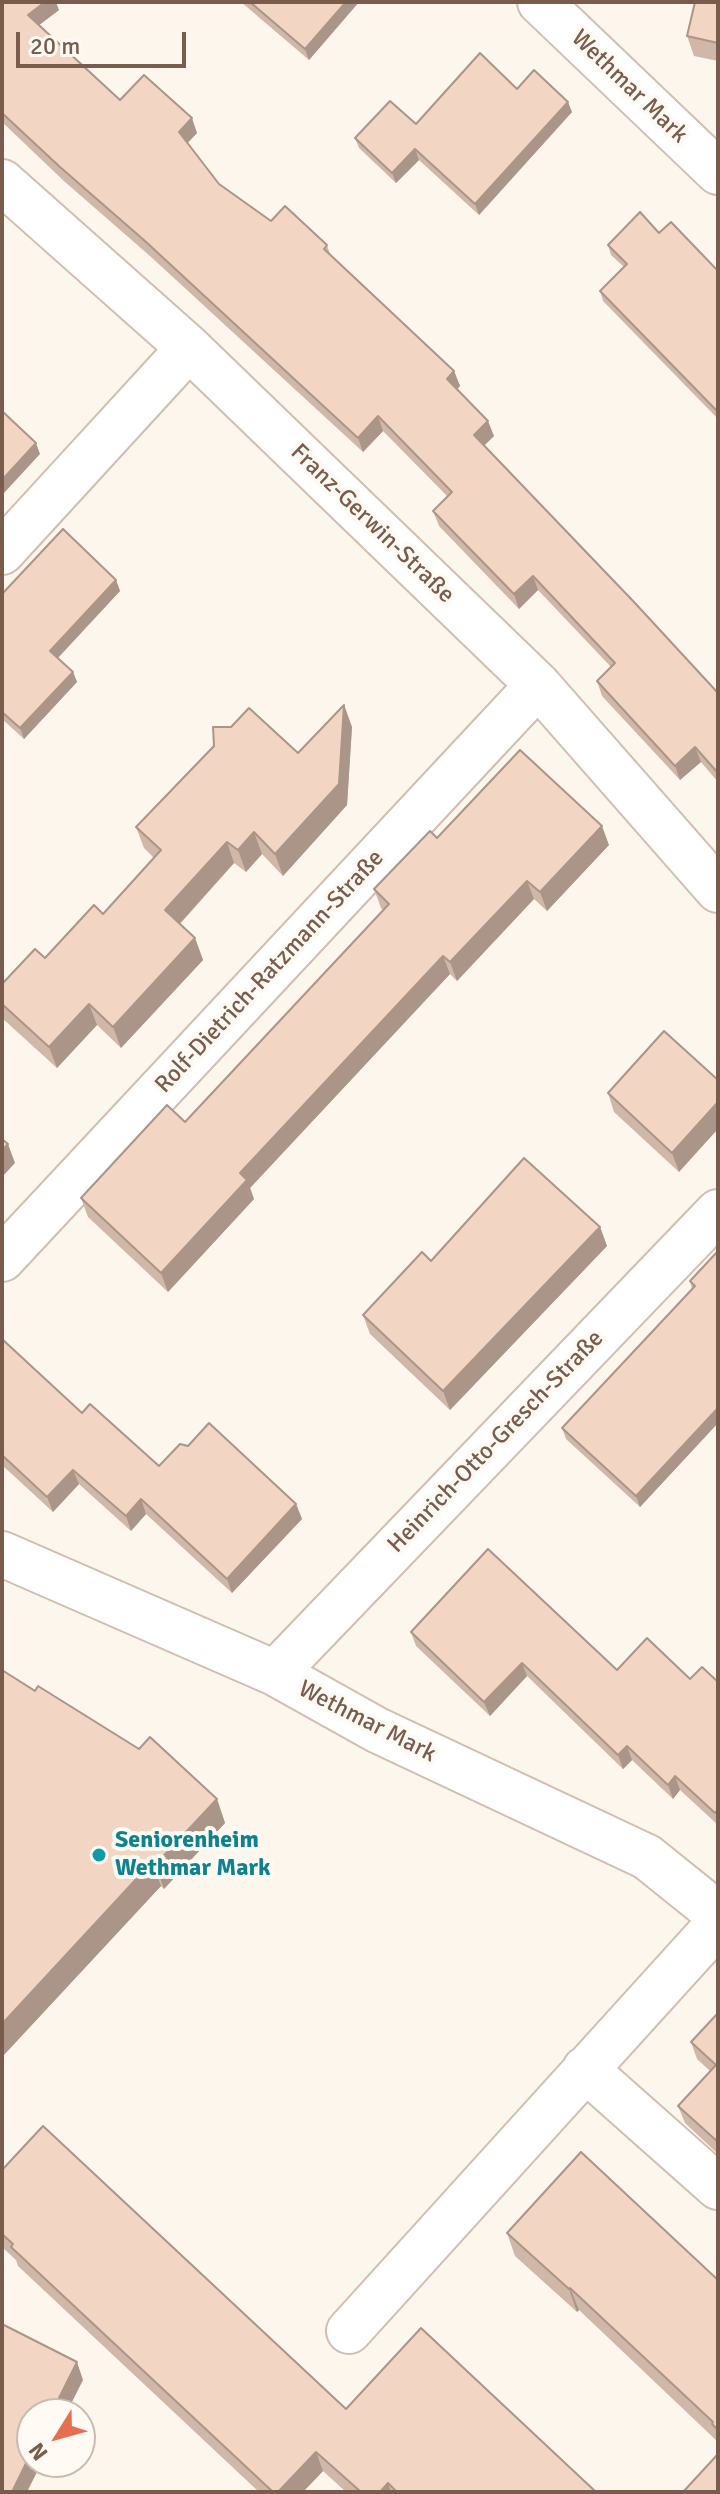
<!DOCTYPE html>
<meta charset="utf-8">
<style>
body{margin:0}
#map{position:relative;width:720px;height:2494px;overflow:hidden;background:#fdf6ec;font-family:Signika,sans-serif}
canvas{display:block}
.frame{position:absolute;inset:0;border:4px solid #7a5c4d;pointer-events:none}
.north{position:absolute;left:16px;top:2398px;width:80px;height:80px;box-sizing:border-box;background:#fffaf3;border:2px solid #cabbb1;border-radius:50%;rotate:233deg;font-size:22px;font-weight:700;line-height:32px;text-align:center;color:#7a5c4d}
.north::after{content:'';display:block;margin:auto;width:28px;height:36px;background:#e76f51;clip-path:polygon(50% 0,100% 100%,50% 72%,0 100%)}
.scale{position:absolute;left:16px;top:32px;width:170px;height:36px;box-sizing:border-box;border:4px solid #7a5c4d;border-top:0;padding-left:10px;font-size:24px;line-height:28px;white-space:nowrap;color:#7a5c4d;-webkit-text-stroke:6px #fffaf3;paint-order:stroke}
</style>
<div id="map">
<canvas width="720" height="2494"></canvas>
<div class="frame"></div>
<div class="north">N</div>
<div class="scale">20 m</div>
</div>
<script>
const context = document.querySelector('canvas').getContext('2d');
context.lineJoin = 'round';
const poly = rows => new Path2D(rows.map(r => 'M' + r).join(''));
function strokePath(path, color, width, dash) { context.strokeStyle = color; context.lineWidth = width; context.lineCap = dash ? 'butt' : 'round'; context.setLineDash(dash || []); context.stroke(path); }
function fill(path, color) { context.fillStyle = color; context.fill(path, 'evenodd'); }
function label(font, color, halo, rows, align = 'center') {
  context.font = font + ' Signika,sans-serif'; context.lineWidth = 8; context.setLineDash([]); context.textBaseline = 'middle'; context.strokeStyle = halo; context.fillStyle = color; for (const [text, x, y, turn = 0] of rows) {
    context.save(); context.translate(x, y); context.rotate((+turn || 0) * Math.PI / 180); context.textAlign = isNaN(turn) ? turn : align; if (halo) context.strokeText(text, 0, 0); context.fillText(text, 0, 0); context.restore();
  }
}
const minor = poly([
 [540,2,718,172],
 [2,182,189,348,538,685,718,890],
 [2,552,189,348],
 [2,1259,538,685],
 [2,1554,275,1673,377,1730,647,1857,718,1914],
 [275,1673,718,1212],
 [585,2069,718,2187],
 [349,2331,718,1924]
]);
strokePath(minor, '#d1beb0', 48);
strokePath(minor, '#fff', 44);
fill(poly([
 [2,2,59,10,39,25,120,100,197,133,188,143,219,184,271,221,327,245,331,257,454,371,460,386,457,389,494,436,484,446,718,693,718,782,701,762,680,780,602,696,597,681,611,667,538,590,519,609,439,526,433,511,448,497,383,431,363,452,150,256,65,182,2,122],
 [241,2,359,2,309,60],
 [718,2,718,61,694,56,687,36],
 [517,89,572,112,479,215,419,160,396,183,359,148,355,138,416,124],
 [659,233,718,271,718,419,603,301,600,291,624,267,611,255,608,245],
 [116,580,120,591,58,658,73,672,77,682,24,739,2,719,2,594],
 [344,705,352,727,347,805,283,876,262,854,246,872,234,863,180,924,195,938,203,960,121,1048,97,1025,57,1068,2,1018,2,984,45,958,103,914,154,858,144,848,136,827,298,753],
 [437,838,609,845,547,911,534,899,457,981,450,974,250,1188,254,1199,168,1292,88,1217,81,1198,185,1122,383,910,381,908,374,889],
 [718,1080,679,1172,614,1112,608,1093],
 [600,1227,607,1246,450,1410,370,1334,363,1315,431,1261],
 [718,1251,718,1423,640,1507,566,1439,562,1428,692,1289,690,1281],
 [2,1339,82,1413,159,1466,296,1504,302,1519,232,1593,146,1514,131,1531,79,1484,53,1512,2,1465],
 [411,1632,617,1670,718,1682,718,1825,680,1790,673,1799,632,1760,623,1769,527,1676,490,1716,416,1646],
 [2,1670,217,1799,225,1823,164,1889,161,1886,2,2057],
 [718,2013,718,2154,685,2123,678,2106,710,2071,697,2059,691,2042],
 [2,2170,346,2409,596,2492,346,2492,323,2471,303,2492,259,2492,18,2266,16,2260,2,2247],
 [507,2233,718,2280,718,2442,579,2310,577,2312,515,2256]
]), '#d1b7a8');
fill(poly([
 [45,2,56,2,59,10,34,29,28,15],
 [346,2,359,2,309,60,305,49],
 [568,102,572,112,479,215,475,204],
 [192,118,197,133,184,146,179,132],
 [415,149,419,160,396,183,392,173],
 [454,371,460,386,453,393,447,379],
 [378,416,383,431,363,452,358,438],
 [488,421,494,436,479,450,474,435],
 [36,443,40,454,4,493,2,488,2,480],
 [533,576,538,590,519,609,514,594],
 [116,580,120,591,54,662,50,651],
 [73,672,77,682,24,739,20,728],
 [344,705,352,727,347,805,283,876,275,854],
 [695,747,701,762,680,780,675,766],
 [602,826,609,845,547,911,540,892],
 [254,832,262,854,246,872,238,850],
 [227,842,234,863,173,931,165,910],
 [527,881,534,899,457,981,450,962],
 [195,938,203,960,121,1048,113,1027],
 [443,956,450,974,250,1188,254,1199,168,1292,161,1273,240,1173],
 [89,1004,97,1025,57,1068,49,1047],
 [718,1102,718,1129,679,1172,672,1153],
 [8,1144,15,1163,2,1177,2,1150],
 [600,1227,607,1246,450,1410,443,1391],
 [718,1408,718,1423,640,1507,636,1496],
 [73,1470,79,1484,53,1512,47,1497],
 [141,1499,146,1514,131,1531,126,1516],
 [296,1504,302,1519,232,1593,227,1579],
 [522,1663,527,1676,490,1716,484,1702],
 [627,1746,632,1760,623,1769,618,1755],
 [675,1776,680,1790,673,1799,668,1785],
 [217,1799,225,1823,164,1889,155,1865],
 [152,1862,161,1886,2,2057,2,2024],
 [570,2288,579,2310,577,2312,569,2289],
 [77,2362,83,2380,66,2414,51,2414],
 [32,2451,32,2462,42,2462,27,2492,12,2492],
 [316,2452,323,2471,303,2492,278,2492],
 [388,2483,391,2492,380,2492]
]), '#aa9588');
const building = poly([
 [2,2,45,2,28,15,120,100,144,75,192,118,179,132,219,184,271,221,285,206,327,245,324,249,454,371,447,379,488,421,474,435,634,602,718,693,718,773,695,747,675,766,597,681,615,663,533,576,514,594,433,511,452,492,378,416,358,438,145,241,60,167,2,113,2,2],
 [250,2,346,2,305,49,250,2],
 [695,2,718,2,718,43,687,36,695,2],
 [480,53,517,89,534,70,568,102,475,204,415,149,392,173,355,138,390,101,416,124,480,53],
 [640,212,659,233,671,222,718,271,718,412,600,291,627,264,608,245,640,212],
 [2,411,36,443,2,480,2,411],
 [63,529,116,580,50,651,73,672,20,728,2,712,2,594,63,529],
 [344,705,339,784,275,854,254,832,238,850,227,842,165,910,195,938,113,1027,89,1004,49,1047,2,1004,2,984,35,949,45,958,94,905,103,914,161,850,136,827,214,746,213,727,231,727,249,708,298,753,344,705],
 [520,750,602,826,540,892,527,881,450,962,443,956,240,1173,247,1180,161,1273,81,1198,167,1105,185,1122,389,904,374,889,430,831,437,838,520,750],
 [664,1031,718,1080,718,1102,672,1153,608,1093,664,1031],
 [2,1139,8,1144,2,1150,2,1139],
 [524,1158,600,1227,443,1391,363,1315,422,1252,431,1261,524,1158],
 [718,1251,718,1408,636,1496,562,1428,695,1286,690,1281,718,1251],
 [2,1339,82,1413,90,1404,159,1466,180,1444,188,1446,209,1423,296,1504,227,1579,141,1499,126,1516,73,1470,47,1497,2,1455,2,1339],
 [488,1549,617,1670,647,1638,690,1679,702,1667,718,1682,718,1809,715,1813,675,1776,668,1785,627,1746,618,1755,522,1663,484,1702,411,1632,488,1549],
 [2,1670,35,1691,38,1686,139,1749,150,1737,217,1799,155,1865,152,1862,2,2024,2,1670],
 [718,2013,718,2142,678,2106,716,2065,691,2042,718,2013],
 [43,2126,346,2409,421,2328,596,2492,397,2492,388,2483,380,2492,361,2492,316,2452,278,2492,273,2492,11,2247,13,2244,2,2234,2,2170,43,2126],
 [581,2152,718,2280,718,2430,712,2424,713,2422,570,2288,569,2289,507,2233,581,2152],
 [2,2324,77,2362,51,2414,32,2414,32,2451,12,2492,2,2492,2,2324],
 [718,2454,718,2492,683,2492,718,2454]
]);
fill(building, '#f3d5c3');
strokePath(building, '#aa9588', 2);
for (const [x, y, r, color] of [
 [99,1855,8,"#0f9aa8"]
]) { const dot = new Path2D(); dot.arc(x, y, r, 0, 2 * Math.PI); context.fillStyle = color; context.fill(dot); strokePath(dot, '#fffaf3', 3); }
label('24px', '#7a5c4d', '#fffaf3', [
 ["Wethmar Mark",629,87,44],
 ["Franz-Gerwin-Straße",372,524,44],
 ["Rolf-Dietrich-Ratzmann-Straße",270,972,-47],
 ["Heinrich-Otto-Gresch-Straße",496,1442,-46],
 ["Wethmar Mark",367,1722,27]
]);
label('bold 24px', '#0d838f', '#fffaf3', [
 ["Seniorenheim",115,1841],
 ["Wethmar Mark",115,1869]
], 'left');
</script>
